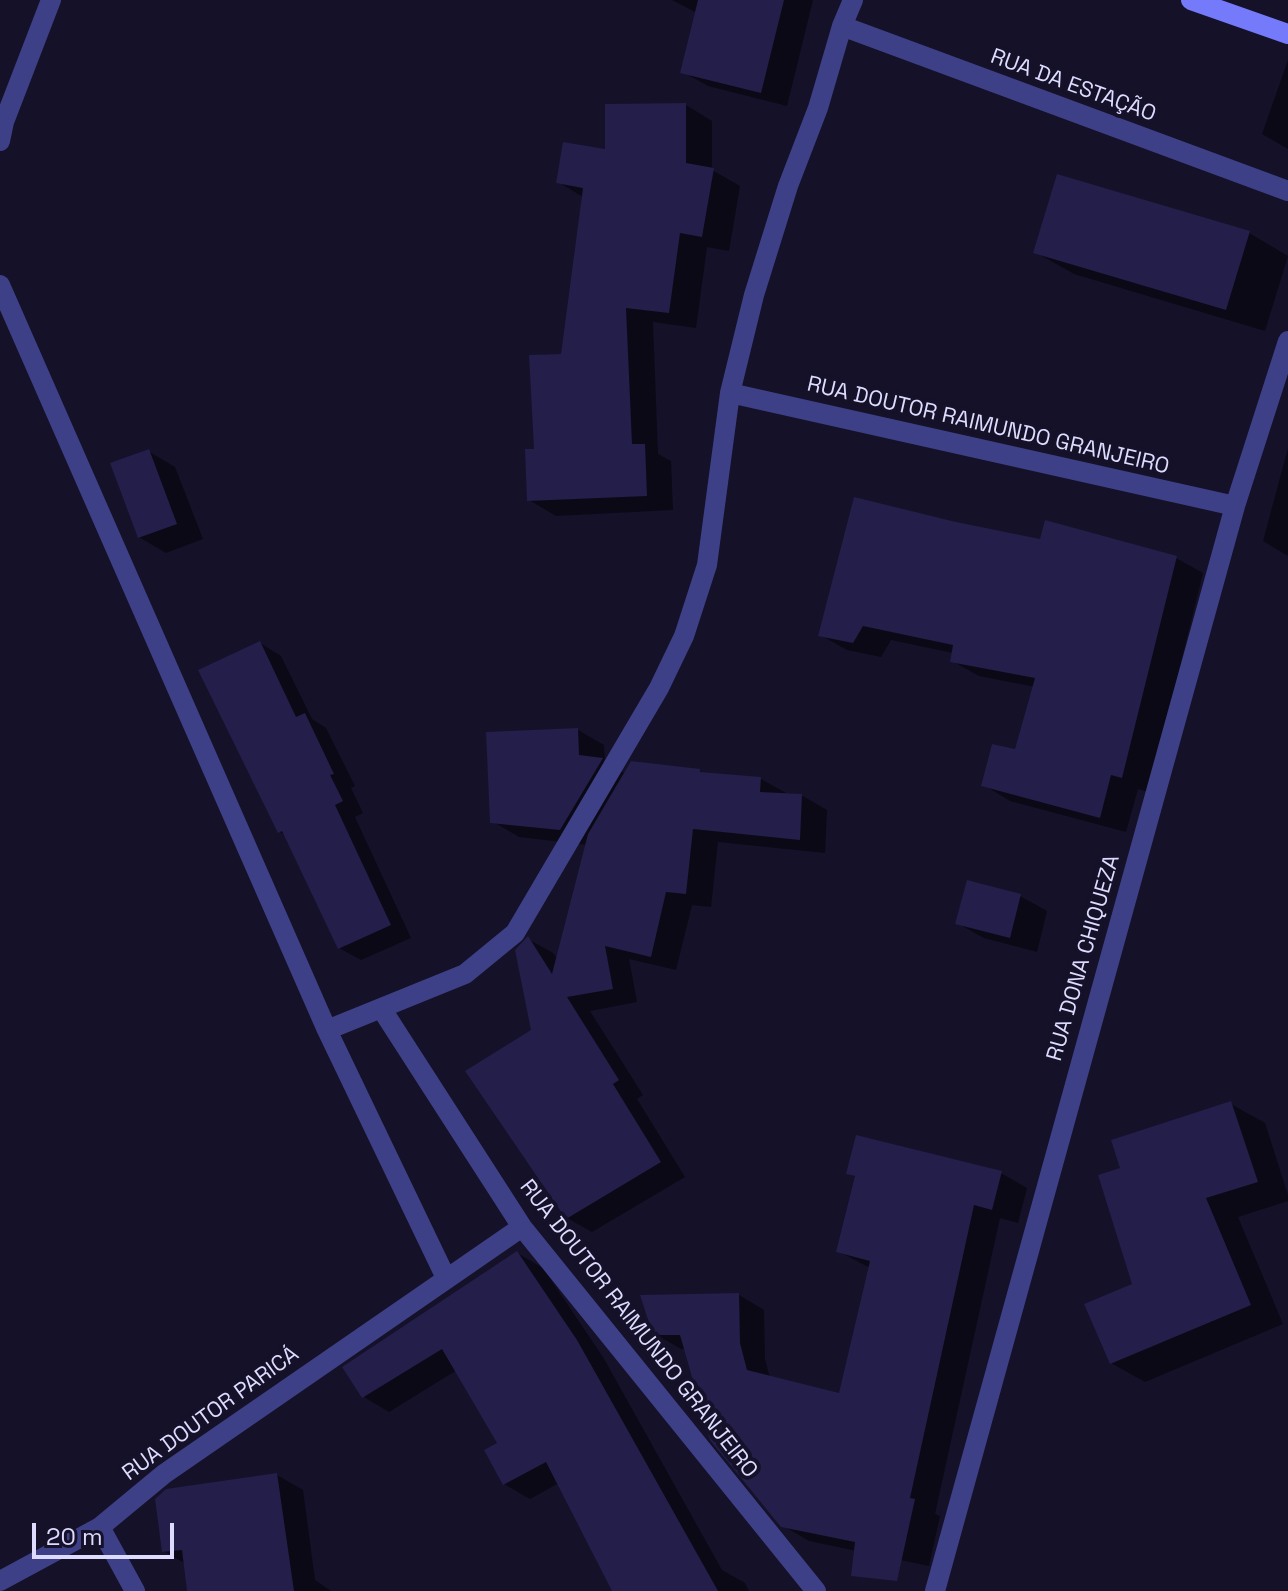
<!DOCTYPE html>
<meta charset="utf-8">
<style>
body{margin:0}
#map{position:relative;width:1288px;height:1591px;overflow:hidden;background:#141129;font-family:"Space Grotesk",sans-serif}
canvas{display:block}
.scale{position:absolute;left:32px;top:1523px;width:142px;height:36px;box-sizing:border-box;border:4px solid #dddbfe;border-top:0;padding-left:10px;font-size:24px;line-height:28px;white-space:nowrap;color:#dddbfe;-webkit-text-stroke:6px #141129;paint-order:stroke}
</style>
<div id="map">
<canvas width="1288" height="1591"></canvas>
<div class="scale">20 m</div>
</div>
<script>
const context = document.querySelector('canvas').getContext('2d');
context.lineJoin = 'round';
function fill(path, color) { context.fillStyle = color; context.fill(path, 'evenodd'); }
const poly = rows => new Path2D(rows.map(r => 'M' + r).join(''));
function strokePath(path, color, width, dash) { context.strokeStyle = color; context.lineWidth = width; context.lineCap = dash ? 'butt' : 'round'; context.setLineDash(dash || []); context.stroke(path); }
function label(font, color, halo, rows, align = 'center') {
  context.font = font + ' "Space Grotesk",sans-serif'; context.lineWidth = 8; context.setLineDash([]); context.textBaseline = 'middle'; context.strokeStyle = halo; context.fillStyle = color; for (const [text, x, y, turn = 0] of rows) {
    context.save(); context.translate(x, y); context.rotate((+turn || 0) * Math.PI / 180); context.textAlign = isNaN(turn) ? turn : align; if (halo) context.strokeText(text, 0, 0); context.fillText(text, 0, 0); context.restore();
  }
}
fill(poly([
 [672,0,813,0,787,106,708,86,683,72,697,13],
 [1288,60,1288,149,1262,134],
 [686,105,712,121,712,170,740,186,729,251,707,247,696,328,653,322,658,454,671,461,673,510,556,516,529,500,536,451,562,356,583,197,558,182],
 [1249,233,1288,256,1265,331,1074,274,1035,252],
 [1288,448,1288,556,1263,541],
 [148,451,175,467,203,539,166,553,139,537],
 [955,524,1041,541,1176,558,1203,573,1149,792,1138,789,1126,832,1010,801,984,785,1017,752,1035,687,979,676,952,661,953,653,891,640,881,657,847,650,820,635],
 [260,643,281,656,312,719,326,728,355,786,351,788,363,813,355,817,411,938,361,960,339,948,287,836,280,832],
 [578,730,604,745,605,762,626,774,700,771,706,775,761,779,786,793,801,795,827,810,825,853,718,842,711,907,692,905,676,970,629,959,637,1002,590,1011,643,1095,637,1099,685,1177,592,1232,567,1218,533,1031,528,939,553,953,558,960,588,845,519,837,492,821],
 [1020,896,1047,911,1037,952,984,938,957,923],
 [1231,1104,1265,1123,1288,1195,1288,1201,1238,1217,1283,1324,1145,1382,1111,1363,1135,1285,1123,1169],
 [849,1173,1001,1173,1027,1188,1018,1223,1000,1218,935,1514,940,1516,929,1566,809,1541,782,1525,686,1349,681,1349,655,1334,739,1295,764,1310,765,1359,770,1378,841,1396,870,1268,838,1251,857,1178],
 [517,1253,543,1268,603,1357,722,1570,745,1583,749,1591,648,1591,559,1483,530,1499,504,1484,500,1444,457,1370,389,1412,364,1397],
 [277,1475,303,1490,315,1580,331,1591,189,1591,186,1564,164,1551]
]), '#0007');
fill(poly([
 [698,0,784,0,761,93,680,73],
 [686,103,686,163,714,168,702,237,680,233,669,313,626,308,632,444,645,444,647,496,527,501,525,449,534,449,529,355,561,354,583,188,556,183,563,142,605,149,605,104],
 [1057,174,1250,231,1226,310,1033,253],
 [149,449,177,524,138,538,110,463],
 [854,497,956,522,1040,539,1045,520,1177,556,1122,778,1111,775,1100,818,981,786,992,744,1015,749,1035,678,950,662,953,645,863,626,853,643,818,636],
 [260,641,296,717,305,713,334,774,330,775,343,801,335,805,391,925,338,949,282,831,278,833,198,670],
 [578,728,579,755,603,758,560,830,490,823,486,732],
 [631,761,700,769,700,772,761,777,760,792,802,794,800,840,693,829,686,894,666,892,651,957,605,946,613,989,567,997,619,1080,613,1084,661,1162,566,1219,465,1071,531,1030,515,950,528,936,552,974,588,834],
 [967,880,1021,894,1010,938,955,924],
 [1231,1101,1258,1182,1206,1198,1251,1305,1110,1364,1084,1304,1132,1284,1098,1175,1120,1168,1111,1140],
 [856,1135,1002,1171,992,1210,974,1205,910,1498,915,1499,897,1581,851,1576,855,1542,781,1527,710,1440,680,1335,653,1335,640,1295,739,1293,740,1343,747,1370,839,1393,870,1261,836,1252,855,1176,846,1174],
 [517,1251,577,1340,718,1591,612,1591,546,1462,503,1485,484,1450,497,1443,442,1349,362,1398,342,1367],
 [277,1473,294,1591,187,1591,182,1550,162,1552,155,1499,166,1489]
]), '#241e4a');
strokePath(poly([
 [842,26,1288,191],
 [0,141,4,122,51,0],
 [0,285,327,1030,446,1278],
 [730,393,1235,506],
 [381,1008,522,1227,816,1591],
 [327,1030,465,974,515,933,659,688,684,636,707,565,730,393,754,295,788,186,818,108,842,26,853,0],
 [100,1527,135,1591],
 [0,1581,100,1527,164,1474,522,1227],
 [935,1591,1235,506,1288,341]
]), '#3e4087', 20);
strokePath(poly([
 [1191,0,1288,34]
]), '#757afb', 20);
label('22px', '#dddbfe', '#141129', [
 ["RUA DA ESTAÇÃO",1073,86,20],
 ["RUA DOUTOR RAIMUNDO GRANJEIRO",988,426,13],
 ["RUA DONA CHIQUEZA",1084,958,-74],
 ["RUA DOUTOR RAIMUNDO GRANJEIRO",638,1329,52],
 ["RUA DOUTOR PARICÁ",211,1414,-36]
]);
</script>
